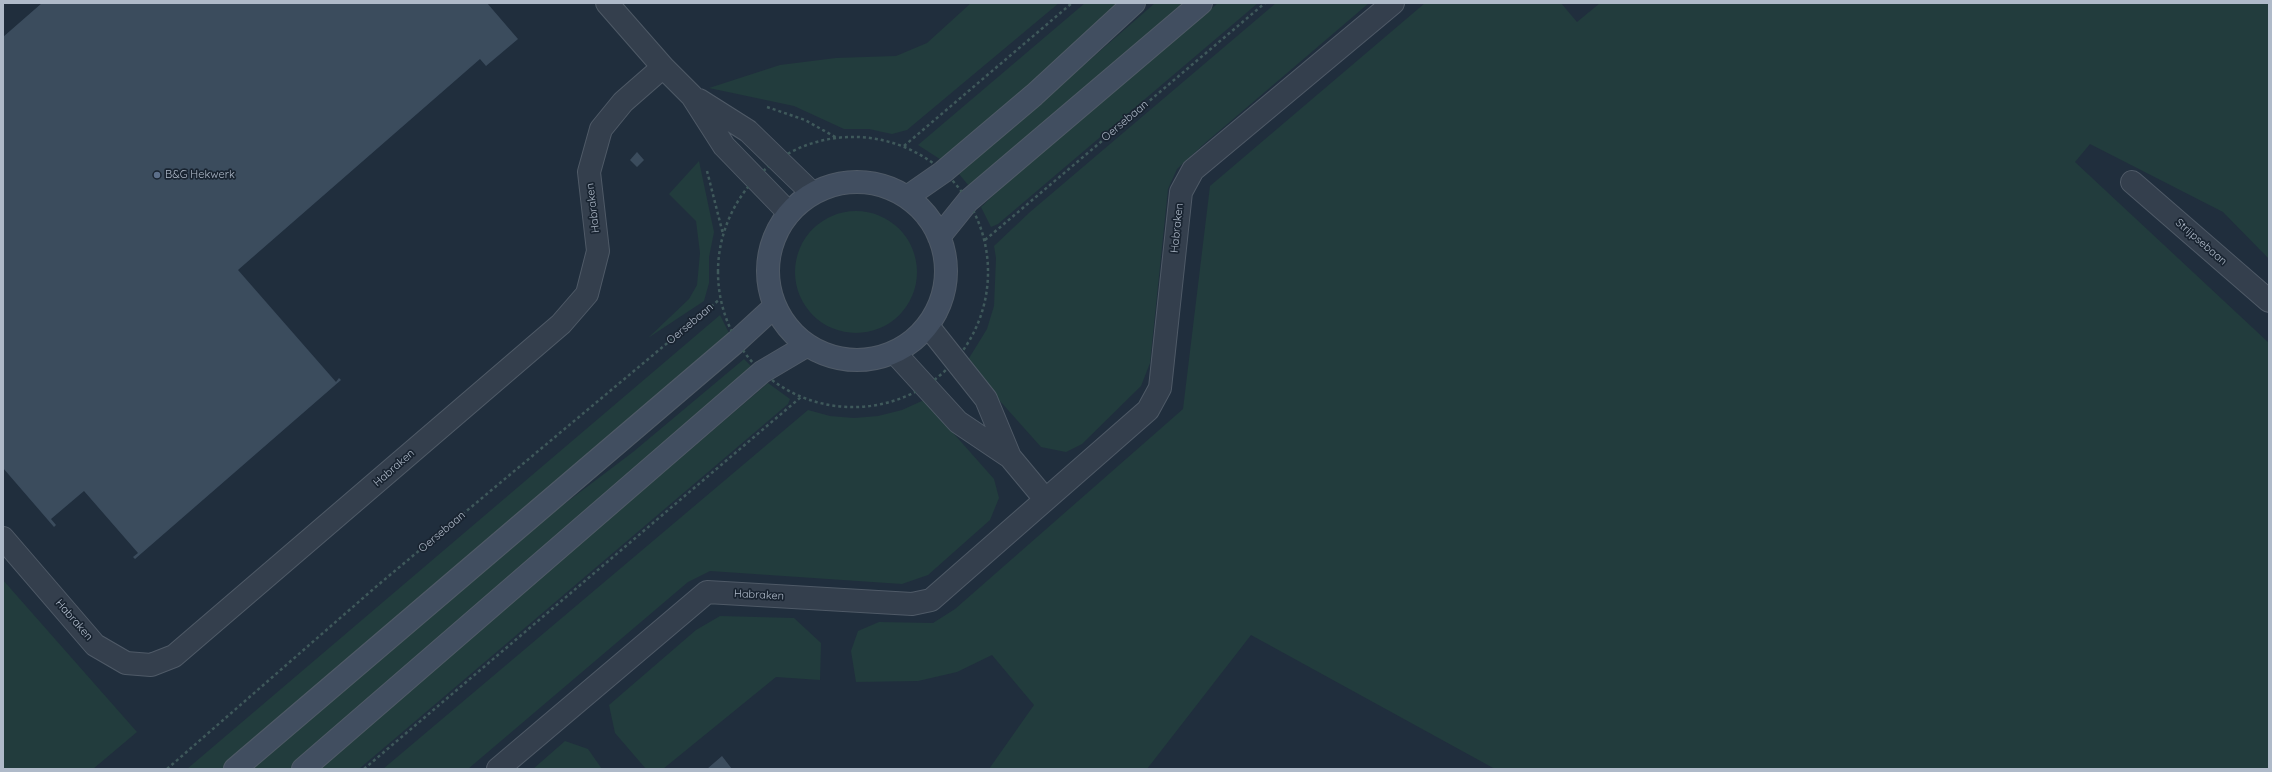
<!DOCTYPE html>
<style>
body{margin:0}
#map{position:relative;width:2272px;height:772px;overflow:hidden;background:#202e3d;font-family:Quicksand,sans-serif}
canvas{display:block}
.frame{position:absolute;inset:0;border:4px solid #afbac9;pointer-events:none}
</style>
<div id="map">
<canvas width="2272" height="772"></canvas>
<div class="frame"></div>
</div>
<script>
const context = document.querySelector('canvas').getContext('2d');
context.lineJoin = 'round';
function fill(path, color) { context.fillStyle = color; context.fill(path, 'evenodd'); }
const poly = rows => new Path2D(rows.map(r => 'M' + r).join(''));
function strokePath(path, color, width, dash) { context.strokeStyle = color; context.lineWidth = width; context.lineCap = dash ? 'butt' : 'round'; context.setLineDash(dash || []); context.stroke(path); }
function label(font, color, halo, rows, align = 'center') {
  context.font = font + ' Quicksand,sans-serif'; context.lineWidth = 3.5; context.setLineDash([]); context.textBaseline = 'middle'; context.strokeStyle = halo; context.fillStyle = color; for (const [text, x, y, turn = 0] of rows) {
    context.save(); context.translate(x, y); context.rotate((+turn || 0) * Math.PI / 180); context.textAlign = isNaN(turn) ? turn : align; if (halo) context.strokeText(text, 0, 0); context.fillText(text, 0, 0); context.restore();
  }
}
fill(poly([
 [971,3,1059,3,907,130,892,134,869,129,844,129,794,106,709,88,780,65,836,58,896,56,927,43],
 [1085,3,1127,3,946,163,918,145],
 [1155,3,1192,3,969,186,959,174],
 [1218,3,1258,3,998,224,991,227,981,207,1047,145],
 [1276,3,1369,3,1204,144,1177,169,1168,189,1150,363,1141,386,1082,444,1066,452,1041,447,966,363,987,329,994,306,996,258,994,246,1030,212],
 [1425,3,1561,3,1577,22,1600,3,2269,3,2269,259,2223,212,2090,144,2075,162,2269,343,2269,769,1495,769,1251,635,1147,769,989,769,1034,705,992,655,957,672,918,681,856,682,851,651,858,631,879,622,933,623,955,609,1183,409,1210,186],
 [699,161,714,232,709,257,709,283,704,301,648,338,689,299,697,285,700,253,696,221,669,194],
 '795 272a61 61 0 1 1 122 0a61 61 0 1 1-122 0Z',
 [720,315,731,337,229,769,187,769],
 [744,359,755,370,291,769,252,769,547,517,633,452],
 [768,383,790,399,788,404,359,769,317,769],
 [924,400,994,479,999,498,990,520,928,575,902,584,710,571,688,582,468,769,383,769,808,410,830,416,854,418,878,416,902,410],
 [3,580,137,732,93,769,3,769],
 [720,616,794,618,821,643,820,680,776,677,663,769,646,769,615,733,609,705,696,630],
 [565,741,588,749,602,769,533,769]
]), '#223c3d');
fill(poly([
 [42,3,487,3,518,39,486,66,480,59,238,270,336,382,339,378,341,380,135,559,133,557,138,553,84,491,51,519,56,525,54,527,3,468,3,37],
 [637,152,644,160,637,167,630,160],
 [722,756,732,769,707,769]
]), '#3b4c5d');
const minor = poly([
 [607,3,663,67,692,96,724,146,789,213],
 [699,100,748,131,812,193],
 [2132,182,2269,301],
 [928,326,986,399,1010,457],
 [895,353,958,422,1010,457,1045,499],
 [3,538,95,645,126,663,151,665,174,656,561,324,587,294,598,251,589,172,601,129,623,102,663,67],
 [498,769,707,592,912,604,931,600,1148,410,1160,388,1181,192,1193,170,1393,3]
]);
const secondary = poly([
 '768 271a89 89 0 1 1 178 0a89 89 0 1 1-178 0Z',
 [907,197,943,172,1034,95,1134,3],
 [939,237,968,201,1201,3],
 [235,769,737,341,774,307],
 [303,769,762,372,806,346]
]);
strokePath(minor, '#4f5a67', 24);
strokePath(secondary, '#4f5a67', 24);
strokePath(poly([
 [767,107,805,120,837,138],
 '718 272a135 135 0 1 1 270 0a135 135 0 1 1-270 0Z',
 [904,146,1072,3],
 [707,171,723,234],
 [985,240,1265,3],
 [167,769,378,585,720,299],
 [364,769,801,397]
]), '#3f595b', 2.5, [3, 3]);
strokePath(minor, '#343f4d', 22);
strokePath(secondary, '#414e60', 22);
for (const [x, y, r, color] of [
 [157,175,4,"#5c6f8a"]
]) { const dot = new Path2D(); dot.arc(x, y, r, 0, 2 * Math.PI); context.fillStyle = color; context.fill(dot); strokePath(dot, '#192431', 1.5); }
label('11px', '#afbac9', '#192431', [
 ["Oersebaan",1125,121,-40],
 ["Habraken",593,208,-97],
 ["Habraken",1177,228,-84],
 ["Strijpsebaan",2201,242,41],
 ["Oersebaan",690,324,-40],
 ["Habraken",394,468,-41],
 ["Oersebaan",442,532,-40],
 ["Habraken",759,595,3],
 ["Habraken",74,620,49]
]);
label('11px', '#afbac9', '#192431', [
 ["B&G Hekwerk",165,175]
], 'left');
</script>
